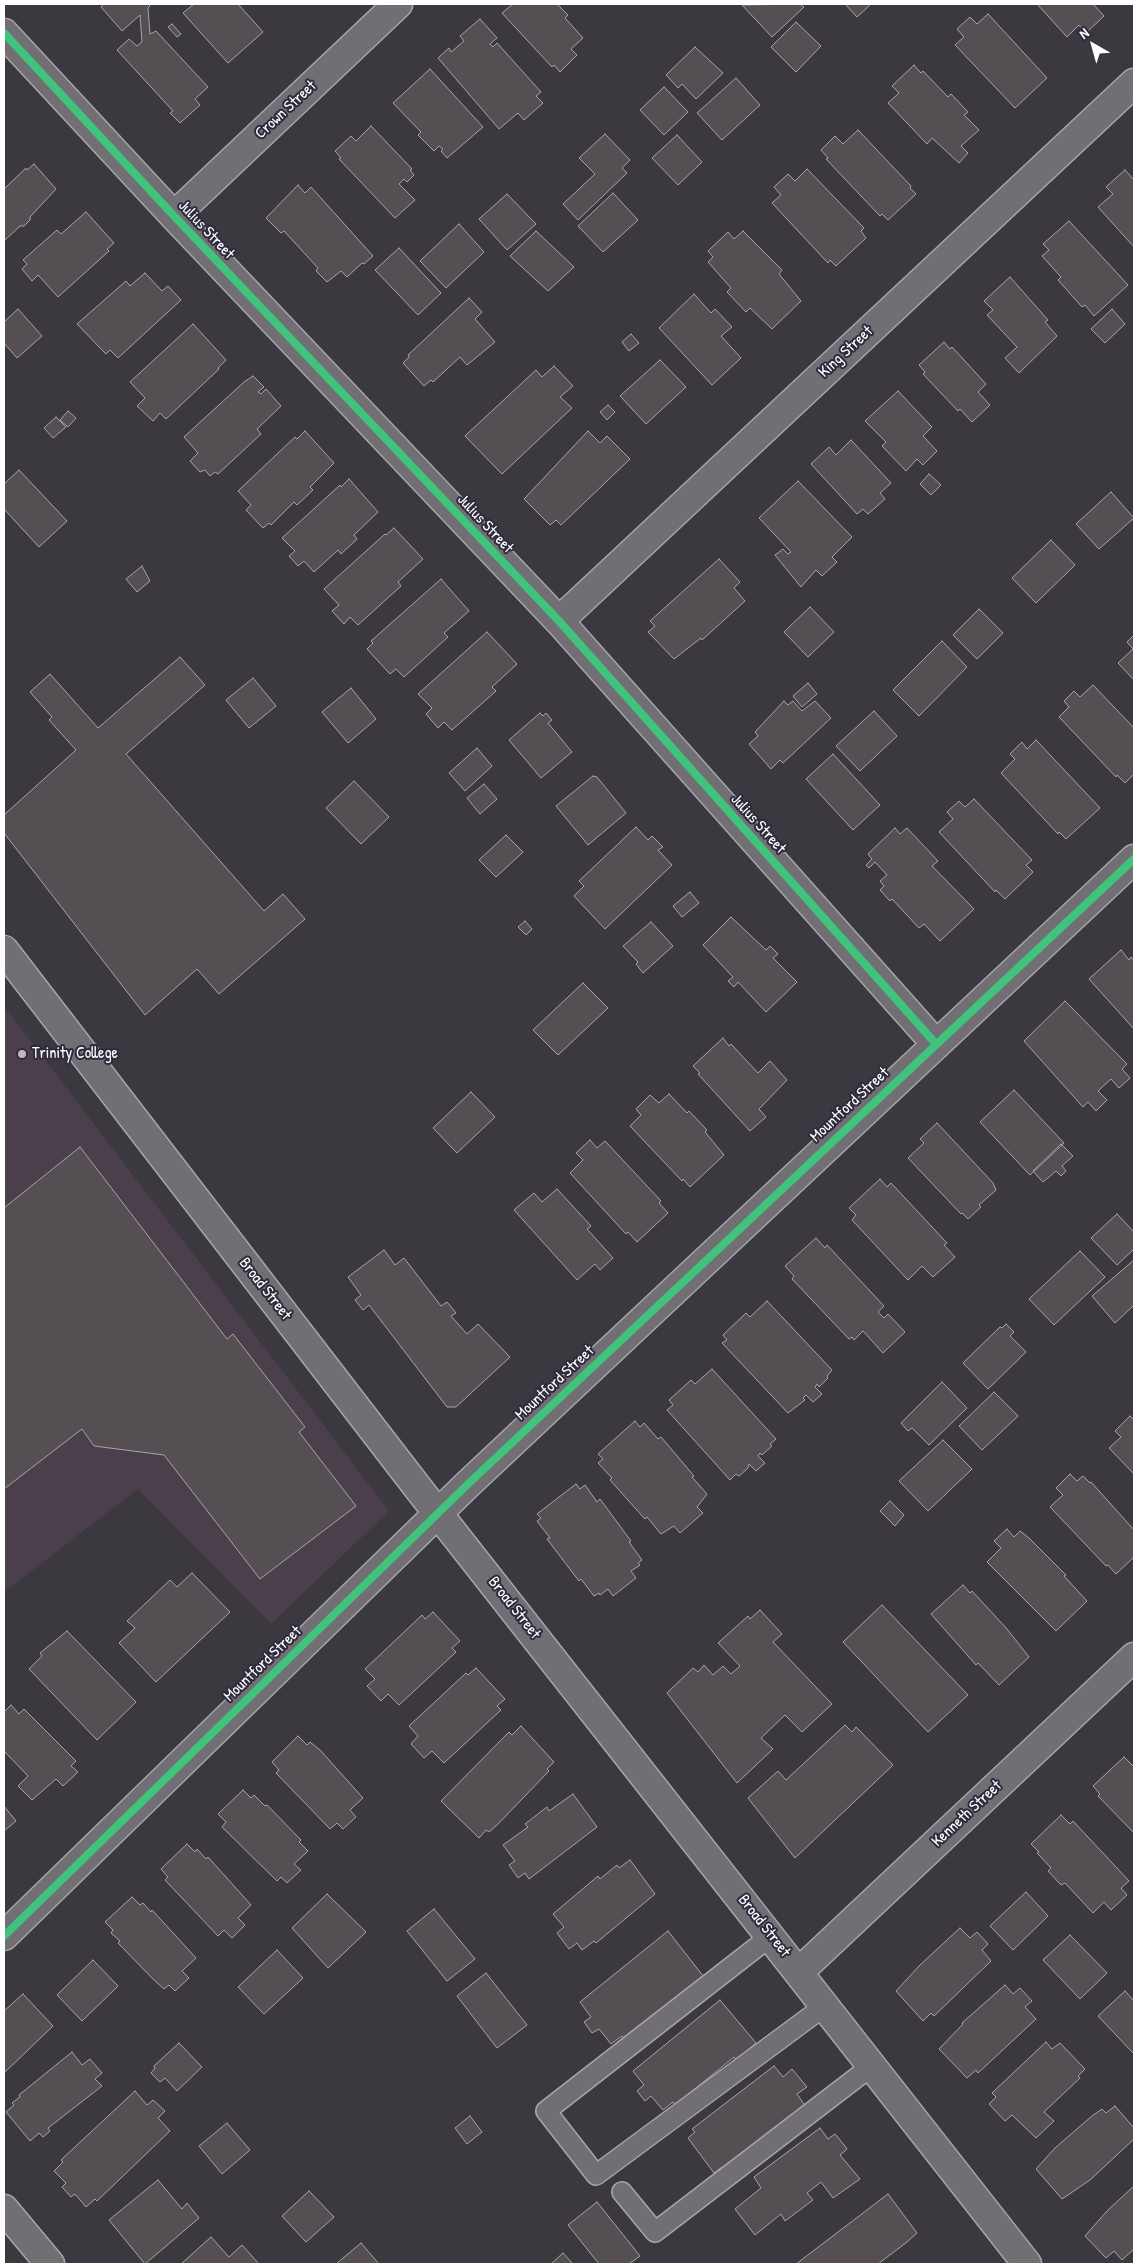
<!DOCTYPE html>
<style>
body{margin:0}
#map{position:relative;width:1138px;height:2268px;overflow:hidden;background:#3c3840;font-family:"Patrick Hand",sans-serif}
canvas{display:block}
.frame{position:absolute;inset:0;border:5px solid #fff;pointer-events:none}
.north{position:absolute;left:1068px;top:20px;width:50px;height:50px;-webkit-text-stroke:4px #2f2a3d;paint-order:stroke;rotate:322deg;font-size:14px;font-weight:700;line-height:20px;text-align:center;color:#fff}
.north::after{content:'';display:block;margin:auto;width:18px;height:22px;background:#fff;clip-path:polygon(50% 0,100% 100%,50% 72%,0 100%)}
</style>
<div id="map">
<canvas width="1138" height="2268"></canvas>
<div class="frame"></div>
<div class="north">N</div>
</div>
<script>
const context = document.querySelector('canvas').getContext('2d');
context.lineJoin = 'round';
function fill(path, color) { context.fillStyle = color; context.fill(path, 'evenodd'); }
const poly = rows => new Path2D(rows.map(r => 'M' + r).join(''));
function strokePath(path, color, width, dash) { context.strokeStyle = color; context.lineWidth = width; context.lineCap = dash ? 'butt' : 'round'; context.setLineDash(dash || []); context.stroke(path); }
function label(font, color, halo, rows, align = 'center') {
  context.font = font + ' "Patrick Hand",sans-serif'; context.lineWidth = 4; context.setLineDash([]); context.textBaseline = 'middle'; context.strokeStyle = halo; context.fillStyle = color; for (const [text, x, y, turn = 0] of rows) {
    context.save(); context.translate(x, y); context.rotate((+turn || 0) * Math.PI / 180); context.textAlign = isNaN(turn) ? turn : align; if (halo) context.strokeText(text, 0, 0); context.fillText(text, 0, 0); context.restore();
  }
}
fill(poly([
 [4,1006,389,1511,271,1624,138,1489,4,1592]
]), '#4a3f4a');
const building = poly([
 [104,4,148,4,150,6,148,8,150,34,156,31,208,87,195,99,200,105,180,123,170,113,173,111,117,50,129,39,137,46,142,42,140,15,122,31,101,7,104,4],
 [194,4,238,4,263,32,228,63,183,13,194,4],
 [513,4,557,4,568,15,565,18,583,38,571,49,577,55,560,72,554,65,552,67,502,13,513,4],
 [800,4,804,7,772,37,742,5,800,4],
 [845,4,871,4,857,17,845,4],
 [1037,4,1093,4,1104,16,1086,33,1079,25,1067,37,1037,4],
 [988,14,1047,78,1015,108,955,45,964,37,957,29,970,17,977,24,988,14],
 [480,19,497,38,490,44,493,47,497,43,541,92,536,96,543,103,524,120,518,113,499,129,438,58,449,48,451,52,464,41,460,36,480,19],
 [796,22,821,46,796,72,771,47,796,22],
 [172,24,181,34,177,37,168,27,172,24],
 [695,47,723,73,696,99,682,84,678,88,666,75,695,47],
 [914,65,921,73,923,71,948,97,951,94,968,112,964,115,979,130,961,146,968,153,959,163,932,138,927,144,888,103,899,93,892,86,914,65],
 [430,69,483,127,447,158,441,151,443,149,439,146,434,151,418,135,421,132,393,103,430,69],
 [736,78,760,105,722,140,697,113,736,78],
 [664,87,688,112,664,135,640,110,664,87],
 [371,126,412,169,410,170,414,175,407,182,404,179,399,184,415,200,395,218,339,159,341,158,335,151,351,136,356,141,371,126],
 [858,130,911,186,910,188,916,194,888,220,882,214,880,216,826,159,828,158,821,150,835,136,843,144,858,130],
 [605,134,630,160,622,168,627,173,578,220,563,204,595,174,579,158,605,134],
 [677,135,702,162,678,185,652,158,677,135],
 [34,164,56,189,30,217,30,220,24,226,20,226,4,241,4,189,26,168,27,170,34,164],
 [807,169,864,228,861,231,866,238,836,266,830,260,828,263,772,203,781,195,774,187,788,174,795,181,807,169],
 [1125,170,1134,180,1134,247,1098,207,1113,194,1106,187,1125,170],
 [298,185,305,193,311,187,373,256,364,264,362,263,347,277,341,271,327,282,316,271,318,268,284,231,281,233,266,218,298,185],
 [613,193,638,220,603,252,578,226,613,193],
 [507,194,536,224,507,250,479,219,507,194],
 [86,212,114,243,107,249,109,251,58,297,38,275,32,281,22,269,27,264,23,260,57,230,61,234,86,212],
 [1069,221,1128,285,1094,316,1085,305,1082,307,1058,280,1061,277,1042,256,1049,250,1043,244,1069,221],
 [459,224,484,252,446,288,420,261,459,224],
 [536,231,574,267,548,291,510,256,536,231],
 [743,231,782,270,779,274,801,301,772,329,750,308,746,312,727,292,731,288,708,262,713,257,708,251,728,232,734,239,743,231],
 [399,248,441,293,418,315,375,270,399,248],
 [145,273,162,291,168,286,181,300,118,358,110,350,106,354,77,324,126,281,130,286,145,273],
 [1010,277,1048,320,1045,322,1057,336,1019,373,1005,358,1017,347,987,315,993,310,984,301,1010,277],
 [694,294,711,313,715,309,732,327,721,336,741,358,712,385,659,328,694,294],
 [469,298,482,312,475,319,495,342,467,365,460,357,433,382,431,380,424,386,403,363,409,357,408,355,469,298],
 [18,309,42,336,17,358,4,343,4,322,18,309],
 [1112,309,1125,324,1105,343,1091,329,1112,309],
 [193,324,226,360,218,368,219,369,166,419,160,413,153,421,137,406,145,398,130,382,193,324],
 [631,334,639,343,629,351,622,342,631,334],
 [944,342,950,349,952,347,986,384,978,392,990,405,972,422,960,409,958,411,923,374,925,372,919,365,944,342],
 [660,360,686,387,646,424,620,396,660,360],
 [554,366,573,386,560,397,572,408,502,474,465,436,536,370,542,377,554,366],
 [253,376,264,387,258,392,261,394,266,389,281,406,257,429,261,434,218,474,215,472,210,476,205,470,200,472,190,461,198,453,184,437,244,382,253,376],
 [898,391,932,427,923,436,937,451,923,465,917,459,906,471,882,446,886,442,865,421,898,391],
 [608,405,615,412,607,420,600,412,608,405],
 [68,411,76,418,68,427,60,420,68,411],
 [56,417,66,427,53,438,44,428,56,417],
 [305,431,334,463,310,487,313,490,297,505,294,502,271,525,269,523,263,528,246,510,251,505,238,491,295,437,297,439,305,431],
 [588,431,600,443,607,436,630,459,561,525,556,520,550,525,524,499,588,431],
 [851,440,891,483,880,493,885,499,868,514,863,509,857,514,811,464,829,447,836,455,851,440],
 [19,470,67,521,39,547,4,509,4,484,19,470],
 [929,474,941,485,931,495,920,484,929,474],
 [349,479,378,512,354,535,357,539,341,554,338,550,314,572,304,561,298,566,289,556,295,551,282,538,340,485,341,487,349,479],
 [798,481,852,537,832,557,837,562,822,576,816,570,801,587,775,555,783,549,788,554,791,552,759,518,798,481],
 [1111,492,1134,518,1099,549,1076,524,1111,492],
 [394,528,423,559,398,582,401,586,358,625,350,617,344,624,332,611,339,605,324,589,385,534,386,535,394,528],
 [1051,540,1075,565,1036,603,1012,578,1051,540],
 [719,559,740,582,734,588,745,601,702,640,701,638,674,659,648,632,655,626,650,621,719,559],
 [142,566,150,581,137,592,126,579,142,566],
 [441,579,469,611,444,633,448,637,404,677,396,669,390,674,367,649,373,643,371,641,441,579],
 [810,607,834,632,808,657,784,632,810,607],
 [979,609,1003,633,977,659,953,635,979,609],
 [487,632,517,664,492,687,496,691,452,730,444,722,438,728,426,714,432,708,418,694,487,632],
 [1134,635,1134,680,1118,663,1133,649,1127,642,1134,635],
 [942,641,967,667,919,716,893,690,942,641],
 [180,657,205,685,126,754,264,911,283,894,305,919,219,994,197,969,145,1015,4,833,4,815,76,750,49,720,52,717,30,692,50,674,98,728,180,657],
 [253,678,276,706,249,728,226,700,253,678],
 [808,683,817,694,802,707,793,696,808,683],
 [1093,685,1134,728,1134,774,1125,783,1117,775,1116,777,1059,717,1069,707,1064,701,1074,691,1080,697,1093,685],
 [351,688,376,719,348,743,322,712,351,688],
 [784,701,788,705,793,701,802,711,815,701,831,718,783,763,780,760,771,769,749,744,758,736,755,732,784,701],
 [874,711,897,736,860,771,836,746,874,711],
 [540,713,543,716,546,713,552,720,548,723,572,752,541,778,509,740,540,713],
 [1036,740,1100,808,1066,839,1059,832,1058,834,1001,773,1015,759,1010,754,1022,742,1027,749,1036,740],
 [477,748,492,766,465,791,449,773,477,748],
 [833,754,880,805,853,830,806,779,833,754],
 [593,776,597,777,626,813,588,845,556,806,593,776],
 [354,781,389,817,361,844,326,808,354,781],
 [484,784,497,799,480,814,467,798,484,784],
 [974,799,1032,860,1026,865,1033,872,1005,899,996,890,995,892,939,832,953,819,947,812,959,801,965,807,974,799],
 [636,827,648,840,652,836,663,847,658,850,672,865,605,929,574,896,584,886,579,881,636,827],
 [895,828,900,834,907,828,938,861,932,866,974,909,940,941,924,924,919,928,892,899,890,901,880,890,884,886,880,881,887,875,875,862,869,868,866,865,872,859,868,854,895,828],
 [506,835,523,852,496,877,479,860,506,835],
 [690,892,699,903,682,917,673,906,690,892],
 [731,917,766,950,770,946,778,954,773,958,797,982,766,1012,738,982,734,987,728,981,733,977,703,945,731,917],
 [525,921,532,929,526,935,518,927,525,921],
 [651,922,673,946,643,973,636,964,638,962,623,946,651,922],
 [1121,950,1129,960,1131,957,1134,961,1134,1029,1089,979,1121,950],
 [583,983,608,1008,558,1055,533,1030,583,983],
 [1065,1001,1127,1064,1122,1069,1130,1078,1119,1088,1111,1079,1098,1091,1107,1100,1096,1111,1088,1102,1083,1107,1024,1041,1065,1001],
 [723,1038,729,1046,731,1044,758,1073,770,1061,787,1080,759,1109,766,1117,750,1131,698,1074,700,1073,693,1066,723,1038],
 [1014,1090,1064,1143,1030,1175,980,1122,1014,1090],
 [471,1092,495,1117,457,1153,433,1128,471,1092],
 [669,1094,687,1113,689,1111,707,1130,705,1132,724,1155,690,1187,683,1179,682,1181,630,1126,641,1115,636,1109,650,1095,659,1103,669,1094],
 [937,1123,993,1183,996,1190,979,1205,981,1207,968,1219,962,1213,961,1214,908,1158,924,1143,920,1139,937,1123],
 [590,1140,597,1148,605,1141,661,1201,659,1203,668,1213,637,1242,628,1232,626,1234,570,1173,583,1160,576,1153,590,1140],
 [1061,1144,1073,1156,1062,1166,1066,1171,1061,1176,1056,1171,1043,1182,1033,1171,1061,1144],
 [80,1147,227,1339,233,1334,305,1427,299,1432,356,1506,260,1579,164,1455,94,1446,82,1429,4,1489,4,1208,80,1147],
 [880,1179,887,1187,891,1183,947,1243,944,1245,955,1257,933,1277,922,1266,908,1280,852,1220,856,1215,849,1208,880,1179],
 [557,1189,591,1226,587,1229,613,1258,600,1270,595,1264,577,1280,514,1210,534,1193,542,1202,557,1189],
 [1117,1214,1134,1232,1134,1249,1117,1265,1091,1238,1117,1214],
 [816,1238,825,1248,827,1245,884,1306,878,1312,884,1318,888,1314,905,1332,883,1353,863,1331,854,1340,852,1337,849,1339,792,1279,794,1276,785,1266,816,1238],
 [384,1250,395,1265,404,1258,441,1306,447,1302,456,1313,451,1316,467,1334,478,1324,510,1357,456,1407,447,1407,369,1305,363,1310,355,1300,361,1295,348,1277,384,1250],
 [1080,1251,1105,1277,1054,1325,1029,1299,1080,1251],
 [1134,1260,1134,1305,1115,1323,1092,1296,1134,1260],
 [767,1301,832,1370,827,1376,828,1378,819,1387,817,1384,815,1387,822,1394,813,1402,806,1395,803,1398,805,1400,788,1413,722,1343,727,1340,723,1335,746,1313,750,1317,767,1301],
 [1006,1324,1014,1332,1010,1336,1026,1352,988,1389,963,1363,1000,1327,1002,1328,1006,1324],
 [712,1369,776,1439,770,1444,772,1446,762,1455,760,1453,758,1456,765,1463,756,1471,749,1464,748,1468,739,1476,736,1474,730,1480,667,1410,673,1405,669,1400,691,1380,695,1384,712,1369],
 [942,1382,967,1408,929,1445,912,1428,908,1431,901,1423,942,1382],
 [994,1392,1018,1416,982,1450,959,1426,994,1392],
 [1130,1416,1134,1420,1134,1474,1109,1448,1121,1437,1115,1431,1130,1416],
 [635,1421,640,1427,644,1423,658,1439,661,1437,694,1476,692,1477,707,1494,697,1507,703,1513,680,1533,674,1526,661,1534,647,1517,645,1519,610,1480,612,1478,598,1463,603,1459,598,1454,635,1421],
 [943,1440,972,1469,928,1511,899,1481,943,1440],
 [1070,1474,1077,1481,1083,1476,1090,1483,1091,1482,1134,1530,1134,1557,1116,1574,1108,1565,1106,1566,1050,1507,1063,1495,1056,1488,1070,1474],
 [576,1484,580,1489,585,1485,597,1502,600,1499,631,1541,629,1542,642,1560,638,1563,640,1565,631,1571,636,1578,613,1596,608,1589,600,1595,599,1593,594,1596,581,1579,579,1581,547,1539,550,1538,537,1521,541,1518,537,1514,576,1484],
 [890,1501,904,1515,895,1526,880,1511,890,1501],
 [1007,1529,1014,1537,1020,1531,1029,1538,1066,1575,1064,1576,1087,1601,1056,1631,987,1562,1001,1548,994,1541,1007,1529],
 [192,1573,230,1612,156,1682,119,1643,135,1628,127,1621,170,1580,177,1587,192,1573],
 [963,1585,970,1593,972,1591,1007,1629,1029,1657,999,1685,978,1663,976,1665,931,1614,963,1585],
 [882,1605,968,1695,928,1732,843,1642,882,1605],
 [760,1610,782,1634,773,1642,832,1704,802,1732,785,1715,761,1738,773,1749,737,1783,667,1693,693,1668,698,1672,704,1665,713,1675,723,1666,731,1674,740,1666,718,1643,748,1616,750,1619,760,1610],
 [433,1612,460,1641,452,1648,456,1652,399,1705,388,1694,381,1701,367,1686,375,1679,365,1669,422,1615,425,1619,433,1612],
 [67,1631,136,1702,97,1740,29,1669,42,1656,40,1653,67,1631],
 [476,1668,505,1699,497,1706,501,1710,444,1763,432,1751,424,1758,411,1744,418,1736,409,1726,466,1673,468,1675,476,1668],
 [11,1705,19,1714,24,1709,76,1761,71,1766,78,1772,63,1786,56,1779,32,1800,18,1786,28,1776,4,1751,4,1712,11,1705],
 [845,1725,852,1732,856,1727,893,1765,795,1858,748,1798,778,1771,786,1780,845,1725],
 [521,1726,554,1762,547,1769,549,1771,497,1825,489,1832,486,1830,479,1838,441,1801,509,1732,512,1735,521,1726],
 [298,1736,307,1745,310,1742,320,1750,363,1798,350,1810,356,1817,343,1829,337,1823,330,1829,276,1773,279,1770,272,1762,298,1736],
 [1124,1757,1134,1767,1134,1833,1098,1796,1100,1794,1093,1786,1124,1757],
 [243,1790,251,1798,254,1795,265,1806,267,1805,301,1840,299,1842,308,1851,294,1864,301,1870,287,1883,281,1877,277,1881,222,1827,226,1822,218,1814,243,1790],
 [573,1794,597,1827,529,1879,525,1873,518,1878,509,1865,515,1861,503,1845,528,1827,525,1824,547,1807,549,1811,573,1794],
 [4,1806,16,1821,4,1831,4,1806],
 [1061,1815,1070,1824,1073,1821,1129,1881,1121,1888,1127,1895,1111,1910,1104,1902,1093,1913,1065,1883,1061,1885,1048,1871,1051,1868,1037,1853,1039,1852,1031,1844,1061,1815],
 [187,1844,195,1852,197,1849,206,1859,208,1857,251,1905,238,1918,245,1925,232,1938,224,1930,218,1936,165,1880,168,1877,161,1869,187,1844],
 [630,1860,655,1894,596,1943,594,1941,582,1950,577,1943,569,1949,557,1933,564,1927,553,1914,598,1876,600,1879,617,1865,619,1868,630,1860],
 [1026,1892,1048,1916,1013,1950,990,1926,1026,1892],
 [327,1894,366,1932,328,1968,292,1928,327,1894],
 [132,1897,140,1905,143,1903,151,1912,152,1910,196,1958,182,1971,189,1978,175,1991,169,1985,164,1989,154,1980,118,1943,120,1941,111,1933,113,1930,105,1922,132,1897],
 [434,1909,475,1959,447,1981,407,1931,434,1909],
 [960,1928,970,1938,977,1932,988,1944,982,1950,991,1961,934,2016,931,2013,923,2021,896,1991,920,1965,960,1928],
 [668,1931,703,1976,623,2038,622,2036,611,2044,599,2029,592,2033,584,2022,591,2017,580,2002,668,1931],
 [1070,1935,1107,1973,1080,1999,1043,1960,1070,1935],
 [277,1950,303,1978,264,2014,238,1987,277,1950],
 [93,1960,118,1986,82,2021,57,1995,93,1960],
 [486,1973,527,2025,497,2048,457,1996,486,1973],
 [1005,1985,1013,1994,1020,1988,1032,2001,1025,2007,1036,2019,978,2073,976,2070,967,2078,939,2049,963,2024,962,2023,1005,1985],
 [1125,1991,1134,2001,1134,2054,1098,2016,1125,1991],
 [23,1994,53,2026,4,2073,4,2011,23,1994],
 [720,2000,756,2043,736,2060,734,2057,675,2105,673,2102,663,2110,651,2096,645,2101,637,2091,644,2085,633,2071,720,2000],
 [1046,2042,1052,2049,1060,2043,1085,2069,1078,2076,1080,2078,1044,2112,1054,2121,1036,2138,1012,2115,1005,2121,989,2104,996,2097,992,2093,1046,2042],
 [179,2043,202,2067,177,2091,165,2078,160,2082,151,2073,155,2068,154,2066,179,2043],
 [72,2052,82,2065,90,2059,102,2073,95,2079,102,2086,48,2128,50,2131,43,2137,39,2133,30,2141,6,2112,14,2105,12,2103,20,2097,19,2095,72,2052],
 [774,2066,783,2077,792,2069,807,2087,797,2094,806,2107,723,2168,722,2167,714,2173,688,2138,695,2132,692,2129,774,2066],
 [135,2091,147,2105,153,2100,165,2111,158,2118,170,2131,97,2201,95,2199,86,2207,75,2194,71,2197,62,2187,66,2183,54,2171,63,2162,61,2160,135,2091],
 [1115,2106,1134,2128,1134,2139,1090,2180,1062,2199,1036,2169,1055,2148,1092,2116,1102,2109,1106,2113,1115,2106],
 [470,2116,482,2132,467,2144,455,2128,470,2116],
 [227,2123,250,2150,222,2174,199,2146,227,2123],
 [820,2128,828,2139,835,2134,845,2146,847,2149,840,2155,860,2179,833,2198,821,2182,807,2193,813,2200,785,2221,781,2214,755,2235,735,2209,761,2188,754,2177,820,2128],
 [158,2180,182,2209,187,2203,199,2218,145,2264,109,2220,158,2180],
 [1134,2186,1134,2249,1122,2260,1114,2251,1106,2258,1085,2236,1107,2211,1134,2186],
 [309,2191,334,2217,306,2242,282,2216,309,2191],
 [888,2194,917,2233,907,2242,878,2264,796,2264,888,2194],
 [597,2202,640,2256,629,2264,599,2264,568,2225,597,2202],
 [211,2237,229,2257,242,2245,259,2264,181,2264,211,2237],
 [361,2243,379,2264,336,2264,361,2243],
 [563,2253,573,2264,551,2264,563,2253]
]);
fill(building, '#554f53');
strokePath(building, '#a7a5a9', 1);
const lane = poly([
 [771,1936,546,2111,596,2175,826,2005],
 [622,2192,655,2232,873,2065]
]);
const street = poly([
 [4,33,174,216,559,621,936,1044],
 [174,216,398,4],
 [559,621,1134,83],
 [4,1936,468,1484,1134,859],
 [800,1971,1134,1657],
 [4,2209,50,2264]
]);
const secondary = poly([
 [4,950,418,1488,1027,2264]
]);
strokePath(lane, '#a7a5a9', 22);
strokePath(street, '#a7a5a9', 31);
strokePath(secondary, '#a7a5a9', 31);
strokePath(lane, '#716f74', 19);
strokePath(street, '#716f74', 28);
strokePath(secondary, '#716f74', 28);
strokePath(poly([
 [4,33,174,216,559,621,936,1044],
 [4,1936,468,1484,1134,859]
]), '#40c37c', 8);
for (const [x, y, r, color] of [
 [22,1054,5,"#bbb9bc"]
]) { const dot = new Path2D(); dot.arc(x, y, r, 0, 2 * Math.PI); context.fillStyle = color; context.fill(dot); strokePath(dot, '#2f2a3d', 2); }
label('16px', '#fff', '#2f2a3d', [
 ["Crown Street",286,110,-43],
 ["Julius Street",206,230,47],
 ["King Street",846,352,-43],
 ["Julius Street",485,524,47],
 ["Julius Street",758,824,48],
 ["Mountford Street",850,1105,-43],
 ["Broad Street",265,1289,52],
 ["Mountford Street",555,1383,-43],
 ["Broad Street",514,1608,52],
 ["Mountford Street",263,1664,-44],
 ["Kenneth Street",967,1814,-43],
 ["Broad Street",764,1926,52]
]);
label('16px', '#fff', '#2f2a3d', [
 ["Trinity College",32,1054]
], 'left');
</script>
